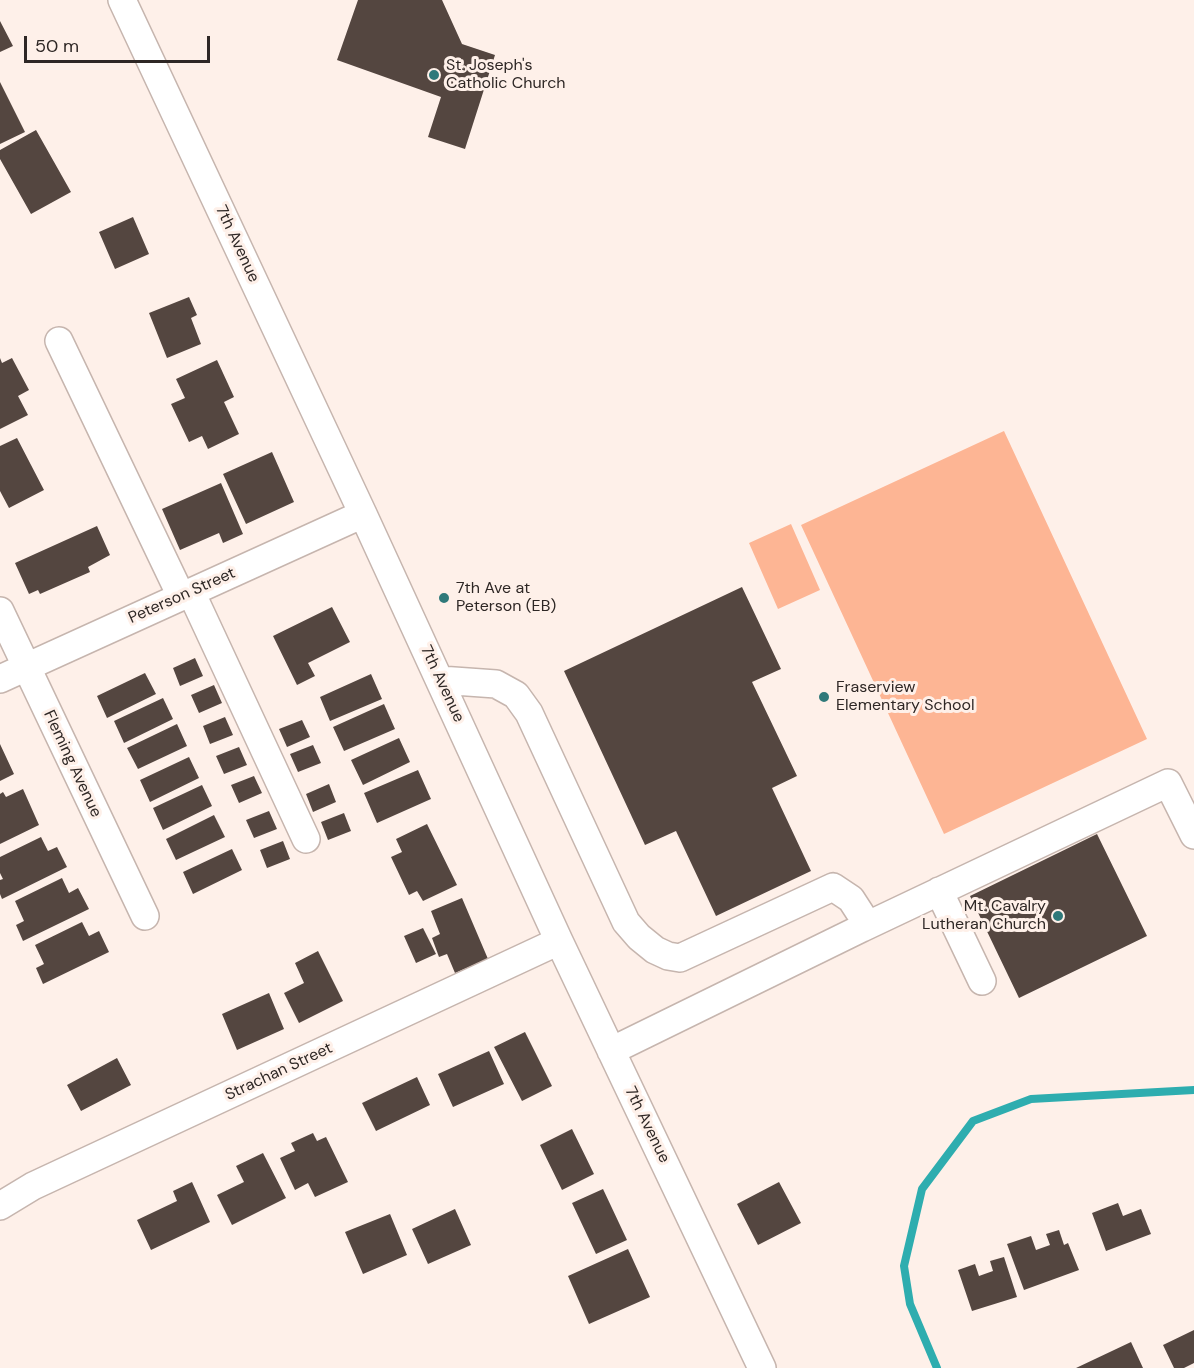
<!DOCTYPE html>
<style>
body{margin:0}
#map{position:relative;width:1194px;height:1368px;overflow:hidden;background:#fef0e9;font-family:"DM Sans",sans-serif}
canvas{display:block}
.scale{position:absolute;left:24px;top:36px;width:186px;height:27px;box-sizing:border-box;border:3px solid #2e2725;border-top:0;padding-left:8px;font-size:18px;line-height:21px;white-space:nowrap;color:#2e2725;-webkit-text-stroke:4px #fef0e9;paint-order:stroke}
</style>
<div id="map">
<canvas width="1194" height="1368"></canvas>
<div class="scale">50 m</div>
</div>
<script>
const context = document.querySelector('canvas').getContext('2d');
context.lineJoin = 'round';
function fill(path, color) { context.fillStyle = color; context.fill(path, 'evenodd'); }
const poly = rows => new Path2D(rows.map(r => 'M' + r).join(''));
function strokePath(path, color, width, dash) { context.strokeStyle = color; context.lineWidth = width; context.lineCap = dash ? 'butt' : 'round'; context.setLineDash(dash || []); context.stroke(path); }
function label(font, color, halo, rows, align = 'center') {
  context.font = font + ' "DM Sans",sans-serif'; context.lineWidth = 6; context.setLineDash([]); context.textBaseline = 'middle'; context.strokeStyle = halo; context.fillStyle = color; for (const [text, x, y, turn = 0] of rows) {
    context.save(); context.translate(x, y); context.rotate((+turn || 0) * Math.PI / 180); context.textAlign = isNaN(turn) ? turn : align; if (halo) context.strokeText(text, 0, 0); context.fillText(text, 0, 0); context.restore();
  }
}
fill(poly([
 [1004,431,1147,739,944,834,801,525],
 [791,524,820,590,778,609,749,543]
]), '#fdb594');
strokePath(poly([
 [937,1368,910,1304,904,1266,922,1189,973,1121,1031,1099,1194,1090]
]), '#2eadaf', 8);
fill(poly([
 [358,0,442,0,462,44,495,55,465,149,428,137,441,97,337,60],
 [0,21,13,46,0,52],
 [0,82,25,132,0,144],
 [36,130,71,192,31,214,0,159,0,150],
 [133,217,149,254,115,269,99,232],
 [189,297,197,315,191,318,201,344,167,358,149,313],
 [0,358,2,363,12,358,29,390,18,396,28,415,0,429],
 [217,360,234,397,224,402,239,434,208,449,202,436,189,442,171,404,185,398,176,379],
 [17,438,44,490,9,508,0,491,0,446],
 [272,452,294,502,246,524,223,474],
 [221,483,243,534,223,543,219,533,180,550,162,509],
 [97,526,110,555,88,567,90,572,40,594,38,590,29,594,15,563],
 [742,587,781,669,752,682,797,776,772,788,811,871,716,916,676,831,645,845,564,671],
 [332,607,350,642,308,663,315,676,297,685,273,636],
 [195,658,203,676,180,686,173,668],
 [145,673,156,694,107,718,97,696],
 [371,674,382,699,330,721,320,697],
 [214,685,222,703,199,713,191,695],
 [163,698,173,719,124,743,114,721],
 [384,704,395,729,344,751,333,727],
 [225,717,233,735,210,744,203,726],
 [302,720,310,737,287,747,279,729],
 [177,724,187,746,138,769,127,748],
 [399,738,410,762,363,785,351,760],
 [0,744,14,774,0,781],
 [313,745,321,763,298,772,290,754],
 [239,747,247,765,224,774,216,756],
 [189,757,199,778,150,802,140,780],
 [418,770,431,799,377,823,364,793],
 [254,776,262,793,239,803,231,785],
 [329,784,336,802,313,812,306,794],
 [202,785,212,806,163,830,153,808],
 [23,789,39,825,0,844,0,794,3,792,6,797],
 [269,811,277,829,254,838,246,820],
 [344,813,351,831,328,840,321,822],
 [214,815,225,837,176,860,166,839],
 [427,824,457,885,423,901,417,891,409,895,391,857,402,852,396,839],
 [1097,834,1147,936,1019,998,970,896],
 [41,837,48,851,57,847,67,867,2,899,0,894,0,880,3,879,0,873,0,857],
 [283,841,290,859,267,868,260,850],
 [232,849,242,870,193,894,183,872],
 [62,878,69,893,78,888,89,909,23,941,16,925,24,921,15,901],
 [462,898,488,959,455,973,447,954,439,957,432,938,440,934,431,911],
 [82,922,89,936,99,931,109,952,43,984,36,968,44,964,35,945],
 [423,928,436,954,416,963,404,936],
 [318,951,343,1001,299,1023,284,993,304,983,295,963],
 [269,993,284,1029,237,1050,222,1014],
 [525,1032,552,1086,522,1101,494,1047],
 [489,1051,504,1084,453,1107,438,1074],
 [117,1058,131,1085,81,1111,67,1085],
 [417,1077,430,1105,376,1131,362,1103],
 [572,1129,594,1174,562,1190,540,1145],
 [313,1133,317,1141,326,1137,348,1182,315,1197,308,1183,295,1190,280,1158,295,1151,291,1143],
 [263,1153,286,1198,232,1225,217,1195,244,1182,236,1166],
 [192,1182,210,1222,151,1250,137,1220,177,1201,173,1191],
 [779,1182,801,1223,758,1245,737,1204],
 [603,1189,627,1240,596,1254,572,1203],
 [1118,1203,1123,1216,1141,1209,1151,1234,1106,1251,1092,1213],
 [455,1209,471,1245,428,1264,412,1229],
 [390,1214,407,1255,363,1274,345,1232],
 [1059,1230,1064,1245,1068,1243,1079,1270,1024,1290,1007,1244,1031,1236,1036,1250,1050,1245,1046,1234],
 [628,1249,650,1297,589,1324,568,1276],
 [1004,1257,1017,1297,972,1311,958,1270,975,1264,979,1276,993,1271,990,1261],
 [1194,1330,1194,1363,1184,1368,1174,1368,1163,1345],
 [1131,1342,1143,1368,1076,1368]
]), '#544640');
const minor = poly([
 [122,0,363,514,559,941,762,1368],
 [59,341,181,596],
 [191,592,306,839],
 [0,611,145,916],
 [0,679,363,514],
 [440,680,496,684,516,695,529,713,626,922,639,937,655,950,668,956,680,958,833,887,851,899,862,916,862,928,611,1051],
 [939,891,982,981],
 [862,928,1168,783,1194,835],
 [0,1206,33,1186,559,941]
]);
strokePath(minor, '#c6b5ae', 30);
strokePath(minor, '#fff', 27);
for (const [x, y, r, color] of [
 [434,75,6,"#2f797a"],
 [444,598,6,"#2f797a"],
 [824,697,6,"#2f797a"],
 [1058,916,6,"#2f797a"]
]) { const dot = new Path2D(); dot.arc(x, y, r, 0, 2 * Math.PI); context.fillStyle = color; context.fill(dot); strokePath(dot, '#fef0e9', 2); }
label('16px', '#2e2725', '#fef0e9', [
 ["St. Joseph's",446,66],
 ["Catholic Church",446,84],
 ["7th Ave at",456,589],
 ["Peterson (EB)",456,607],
 ["Fraserview",836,688],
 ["Elementary School",836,706],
 ["Mt. Cavalry",1046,907,"right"],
 ["Lutheran Church",1046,925,"right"]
], 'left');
label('16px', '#2e2725', '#fef0e9', [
 ["7th Avenue",237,244,65],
 ["Peterson Street",182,596,-24],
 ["7th Avenue",442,684,65],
 ["Fleming Avenue",72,764,65],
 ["Strachan Street",279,1072,-25],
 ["7th Avenue",647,1125,64]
]);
</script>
